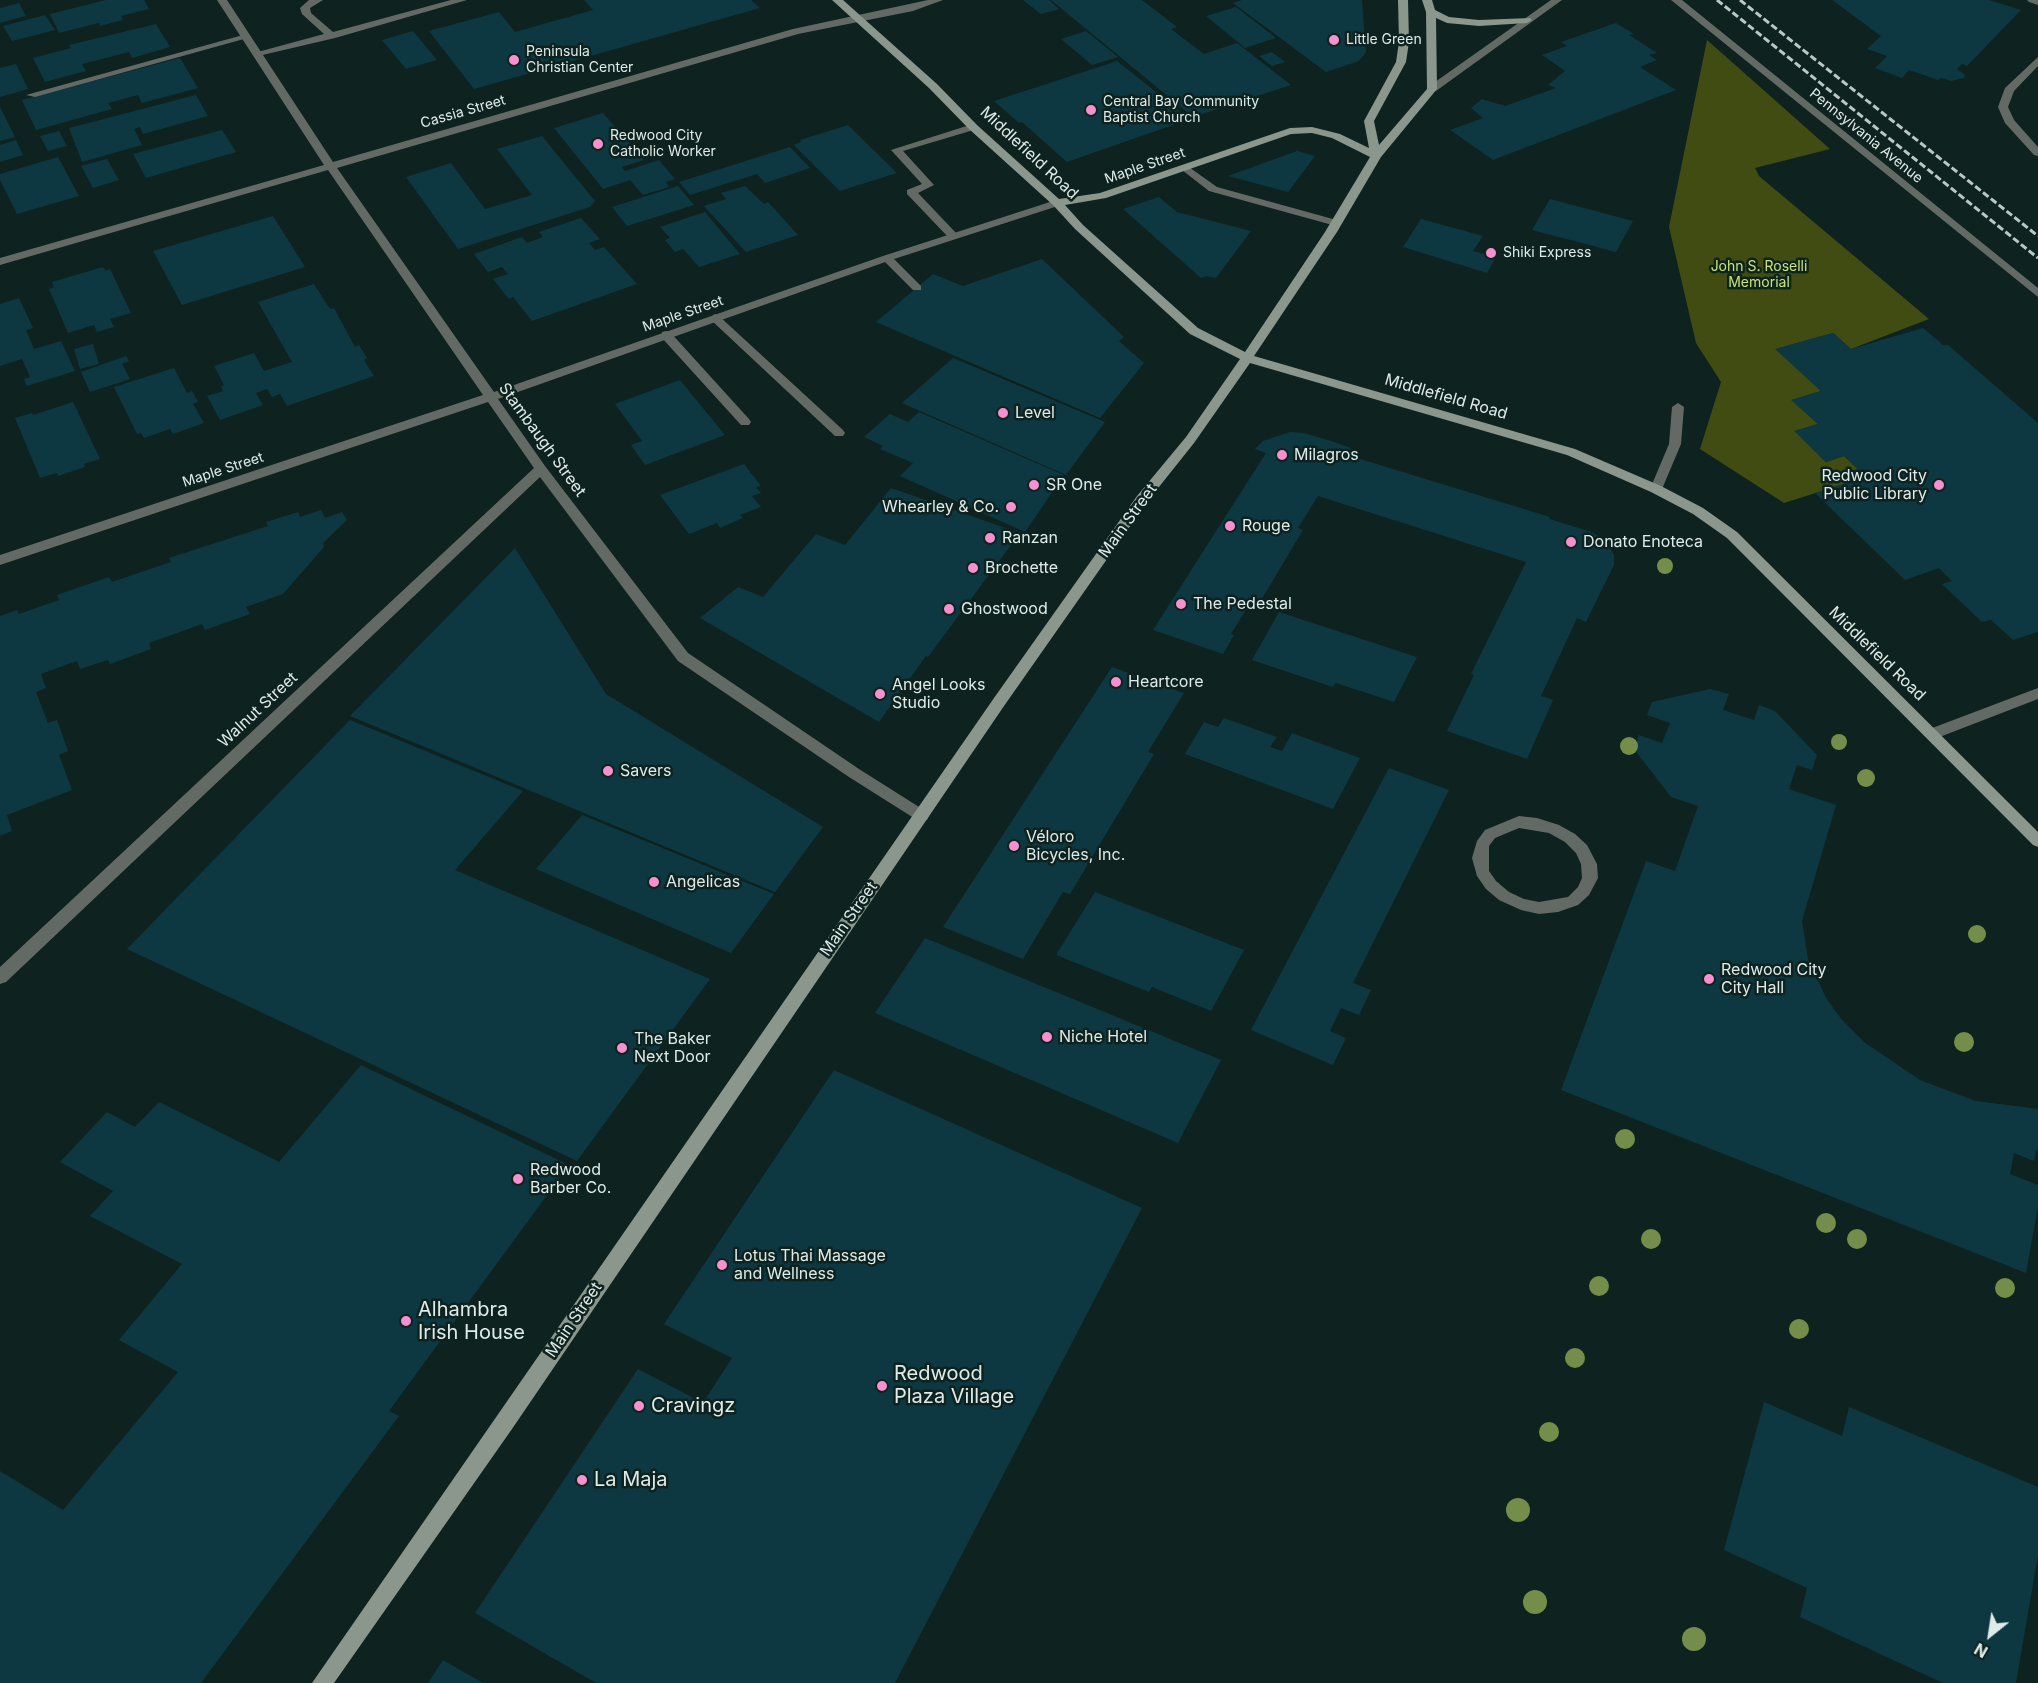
<!DOCTYPE html>
<meta charset="utf-8">
<style>
body{margin:0}
#map{position:relative;width:2038px;height:1683px;overflow:hidden;background:#0e221f;font-family:Inter,sans-serif}
canvas{display:block}
.north{position:absolute;left:1960px;top:1605px;width:60px;height:60px;-webkit-text-stroke:4px #0e221f;paint-order:stroke;rotate:210deg;font-size:16px;font-weight:700;line-height:24px;text-align:center;color:#dfebe9}
.north::after{content:'';display:block;margin:auto;width:21px;height:27px;background:#dfebe9;clip-path:polygon(50% 0,100% 100%,50% 72%,0 100%)}
</style>
<div id="map">
<canvas width="2038" height="1683"></canvas>
<div class="north">N</div>
</div>
<script>
const context = document.querySelector('canvas').getContext('2d');
context.lineJoin = 'round';
function fill(path, color) { context.fillStyle = color; context.fill(path, 'evenodd'); }
const poly = rows => new Path2D(rows.map(r => 'M' + r).join(''));
function strokePath(path, color, width, dash) { context.strokeStyle = color; context.lineWidth = width; context.lineCap = dash ? 'butt' : 'round'; context.setLineDash(dash || []); context.stroke(path); }
function label(font, color, halo, rows, align = 'center') {
  context.font = font + ' Inter,sans-serif'; context.lineWidth = 5; context.setLineDash([]); context.textBaseline = 'middle'; context.strokeStyle = halo; context.fillStyle = color; for (const [text, x, y, turn = 0] of rows) {
    context.save(); context.translate(x, y); context.rotate((+turn || 0) * Math.PI / 180); context.textAlign = isNaN(turn) ? turn : align; if (halo) context.strokeText(text, 0, 0); context.fillText(text, 0, 0); context.restore();
  }
}
fill(poly([
 [1707,40,1830,149,1755,168,1759,176,1929,319,1851,349,1833,333,1776,349,1821,391,1792,400,1818,424,1795,431,1826,462,1844,456,1866,477,1784,503,1700,449,1721,382,1696,343,1669,227]
]), '#414c13');
fill(poly([
 [106,0,144,0,149,9,121,16,123,20,100,26,99,23,59,33,50,14],
 [584,0,751,0,760,8,474,89,429,31,499,12,515,32,593,10],
 [1023,0,1049,0,1059,9,1041,14],
 [1051,0,1142,0,1177,27,1171,29,1204,54,1237,43,1291,85,1193,117],
 [1242,0,1362,0,1366,52,1359,61,1326,72,1233,3],
 [1832,0,1989,0,2021,10,1967,66,1962,64,1957,69,1965,75,1964,78,1951,81,1941,78,1938,80,1909,70,1902,78,1875,68,1887,56,1867,49,1881,36],
 [19,3,26,16,0,23,0,8],
 [1236,7,1276,38,1245,48,1206,16],
 [45,15,55,30,12,41,3,26],
 [1616,23,1634,34,1629,35,1657,53,1649,55,1657,60,1640,67,1676,90,1493,160,1450,130,1483,118,1471,108,1482,99,1505,106,1556,88,1548,85,1565,71,1542,55,1567,46,1561,42],
 [156,24,170,47,132,58,129,52,82,64,86,71,45,82,33,58,71,48,69,45],
 [413,31,437,60,406,69,382,40],
 [1086,31,1118,57,1092,65,1061,39],
 [1272,52,1285,62,1272,66,1259,56],
 [180,58,198,88,142,103,138,95,108,103,112,109,36,130,22,100],
 [1117,61,1190,119,1067,162,1022,122,1019,123,994,101],
 [16,64,28,89,0,97,0,68],
 [196,95,208,116,143,134,140,127,134,129,142,145,82,162,69,128],
 [0,107,15,137,0,141],
 [603,113,644,160,622,167,625,171,659,160,675,179,666,182,669,187,643,195,630,180,603,189,554,128],
 [848,125,897,173,840,191,794,145,801,142,800,140],
 [222,130,236,152,146,178,133,154],
 [59,131,67,146,48,151,40,136],
 [542,136,595,201,590,207,458,249,406,177,451,163,485,209,532,195,497,149],
 [16,140,23,155,0,162,0,145],
 [790,147,810,168,765,183,757,174,690,195,679,182],
 [1297,151,1315,156,1288,192,1228,176],
 [58,157,79,196,17,214,0,180,0,174],
 [107,159,119,180,93,188,81,166],
 [678,186,694,205,627,226,612,207],
 [745,186,764,204,768,202,798,235,746,252,704,206,726,199,721,193],
 [1159,197,1177,212,1251,231,1216,278,1206,276,1201,278,1123,209],
 [1550,199,1633,221,1616,252,1532,230],
 [705,212,740,254,699,267,683,249,675,252,665,240,670,238,660,227],
 [273,216,305,267,182,305,153,251],
 [581,218,600,239,589,243,595,250,604,247,637,284,532,321,513,297,509,299,493,279,508,274,502,267,488,272,474,254,522,237,527,243,543,237,539,232],
 [1421,219,1483,236,1473,251,1496,257,1487,273,1403,247],
 [1042,259,1124,337,1119,341,1144,363,1100,418,876,322,933,274,963,286],
 [103,267,106,271,110,269,131,313,110,319,114,327,97,332,94,325,68,333,49,289,54,287,52,282],
 [314,284,330,309,334,308,355,347,359,345,367,358,364,360,374,376,287,406,280,394,272,397,267,389,256,393,263,405,220,420,207,396,223,391,221,386,224,385,214,366,254,353,264,371,292,362,258,302],
 [19,298,33,328,26,330,34,349,61,341,75,371,27,386,24,379,30,377,22,359,0,366,0,304],
 [1923,328,1943,345,1948,345,2038,423,2038,632,2013,640,1991,620,1982,622,1942,584,1952,581,1939,568,1905,580,1815,493,1866,477,1844,456,1826,462,1794,431,1818,424,1791,400,1821,391,1775,349,1833,333,1851,349],
 [93,344,99,364,80,369,74,349],
 [126,356,129,361,122,364,130,379,90,392,81,372],
 [953,358,1105,422,1066,475,902,403],
 [174,368,187,393,192,391,198,402,193,404,204,423,173,434,170,429,144,438,141,433,137,434,114,387],
 [680,380,725,435,645,465,631,445,642,441,615,404],
 [73,402,100,459,84,464,85,467,58,476,57,473,40,478,15,418,32,413,33,415],
 [919,412,1064,475,1025,532,900,476,913,463,880,449,883,446,864,437,890,414,908,422],
 [1290,432,1304,433,1331,441,1351,448,1347,455,1550,517,1549,519,1592,532,1604,540,1610,548,1614,555,1614,565,1586,622,1577,618,1541,696,1553,700,1527,759,1447,731,1474,675,1471,674,1526,562,1318,496,1298,528,1303,530,1260,602,1252,600,1231,634,1234,635,1223,654,1153,630,1266,453,1255,449,1263,441],
 [744,464,761,486,756,487,761,493,752,496,761,507,740,515,743,518,720,528,717,523,689,534,660,495],
 [891,488,1020,533,928,657,926,656,879,722,700,618,738,587,763,597,816,534,845,545],
 [321,510,325,518,342,512,347,520,323,543,324,547,283,594,246,607,250,614,205,630,202,624,149,643,151,649,110,664,108,660,80,669,77,661,41,674,46,688,36,692,48,723,57,720,68,751,59,755,72,790,7,815,12,831,0,836,0,616,17,610,19,614,59,600,57,595,109,577,112,582,171,562,169,558,268,526,266,522,298,512,300,517],
 [515,548,606,694,823,827,775,892,350,716],
 [1279,612,1417,657,1394,702,1336,683,1333,687,1252,660],
 [1112,667,1184,693,1148,752,1154,754,1070,894,1063,892,1023,959,943,927],
 [1710,689,1729,694,1723,710,1754,720,1759,705,1775,711,1817,755,1812,770,1797,765,1789,789,1836,805,1802,921,1808,959,1826,998,1842,1020,1864,1042,1920,1080,1976,1101,2038,1109,2038,1151,2036,1150,2034,1161,2014,1153,2010,1174,2038,1185,2038,1207,2026,1273,1561,1090,1646,861,1675,871,1698,806,1671,797,1634,749,1639,735,1662,743,1670,723,1647,715,1652,702],
 [1224,718,1277,737,1270,747,1282,751,1292,733,1360,758,1333,809,1185,754,1204,722,1218,727],
 [350,720,523,791,455,870,710,979,577,1161,127,949],
 [1389,768,1449,790,1353,983,1371,990,1359,1015,1341,1008,1330,1031,1346,1038,1333,1065,1251,1030],
 [582,815,774,894,731,953,536,869],
 [1095,892,1244,950,1211,1011,1152,987,1149,992,1056,955],
 [925,938,1221,1060,1178,1143,875,1013],
 [361,1065,569,1165,389,1411,399,1416,201,1683,0,1683,0,1471,63,1510,178,1372,119,1340,182,1264,90,1216,113,1191,60,1162,107,1112,135,1127,159,1102,279,1162],
 [834,1070,1142,1208,895,1683,596,1683,475,1613,638,1369,703,1403,732,1358,664,1324],
 [1764,1402,1842,1436,1849,1407,2038,1487,2038,1555,2016,1683,1943,1683,1800,1617,1807,1588,1724,1550],
 [443,1660,483,1683,428,1683]
]), '#0e3841');
fill(poly([
 [309,0,323,0,310,8,311,13,333,32,451,0,467,0,335,38,254,57,254,53,324,34,302,14,300,8,309,0],
 [1671,0,1682,0,2038,288,2038,297,1671,0],
 [2027,0,2038,0,2038,5,2029,2,2027,0],
 [243,35,251,37,35,97,26,95,243,35],
 [973,124,978,127,977,129,903,151,934,185,918,193,957,234,957,238,953,239,949,238,907,194,907,190,922,184,891,150,973,124],
 [1186,165,1217,187,1340,221,1342,223,1336,226,1209,191,1182,170,1182,166,1186,165],
 [887,255,891,256,921,286,921,290,913,290,881,258,887,255],
 [715,314,719,316,843,430,845,433,843,436,835,436,711,320,709,318,715,314],
 [666,331,670,332,749,419,751,422,749,425,741,425,662,338,662,332,666,331],
 [1678,403,1684,407,1681,444,1662,489,1656,493,1650,489,1669,444,1672,407,1678,403],
 [2038,688,2038,699,1937,738,1927,738,1925,734,1927,730,2038,688],
 [1519,816,1537,818,1559,825,1575,834,1587,845,1597,864,1598,878,1589,895,1578,905,1558,912,1539,914,1521,910,1499,900,1486,889,1477,876,1472,858,1477,841,1485,830,1519,816],
 [1519,828,1549,833,1565,842,1576,853,1581,864,1582,878,1578,887,1568,897,1539,902,1524,899,1509,892,1496,881,1489,871,1489,846,1495,838,1519,828]
]), '#636a65');
fill(poly([
 [217,0,227,0,333,162,793,29,928,0,943,0,913,11,798,34,337,168,494,392,883,256,1053,201,1061,201,1061,205,891,260,498,399,545,466,688,653,859,769,927,812,929,816,927,820,917,820,849,777,678,661,540,477,6,982,0,984,0,967,534,468,488,402,0,565,0,555,483,395,328,170,0,265,0,258,324,165,217,0],
 [1551,0,1562,0,1436,91,1428,91,1428,87,1551,0],
 [2038,57,2038,66,2014,91,2008,107,2014,120,2038,147,2038,156,2034,155,2005,123,1998,107,2005,88,2038,57]
]), '#636a65');
fill(poly([
 [832,0,843,0,937,84,977,125,1059,199,1100,193,1290,128,1312,127,1340,134,1369,148,1364,121,1396,62,1399,42,1398,0,1408,0,1409,42,1406,62,1374,121,1379,145,1427,89,1426,12,1422,0,1432,0,1435,10,1449,17,1479,20,1530,18,1532,20,1527,23,1479,26,1447,23,1436,18,1437,89,1381,157,1337,232,1254,356,1575,449,1661,486,1703,508,1737,532,2038,832,2038,847,2033,845,1727,538,1693,514,1651,492,1567,455,1250,363,1194,443,1147,502,1004,706,512,1429,334,1683,312,1683,994,698,1137,496,1186,437,1240,359,1190,334,1075,229,1053,205,969,129,929,88,832,0],
 [1312,133,1332,138,1370,157,1325,232,1245,352,1198,328,1083,225,1065,205,1106,198,1291,134,1312,133]
]), '#8b968d');
strokePath(poly([
 [1717,0,2038,258],
 [1740,0,2038,236]
]), '#bac8c5', 3, [7, 3]);
context.fillStyle = '#758d4a';
for (const [x, y, r] of [
 [1665,566,8],
 [1839,742,8],
 [1629,746,9],
 [1866,778,9],
 [1977,934,9],
 [1964,1042,10],
 [1625,1139,10],
 [1826,1223,10],
 [1651,1239,10],
 [1857,1239,10],
 [1599,1286,10],
 [2005,1288,10],
 [1799,1329,10],
 [1575,1358,10],
 [1549,1432,10],
 [1518,1510,12],
 [1535,1602,12],
 [1694,1639,12]
]) { context.beginPath(); context.arc(x, y, r, 0, 2 * Math.PI); context.fill(); }
for (const [x, y, r, color] of [
 [1334,40,6,"#f690cf"],
 [514,60,6,"#f690cf"],
 [1091,110,6,"#f690cf"],
 [598,144,6,"#f690cf"],
 [1491,253,6,"#f690cf"],
 [1003,413,6,"#f690cf"],
 [1282,455,6,"#f690cf"],
 [1034,485,6,"#f690cf"],
 [1939,485,6,"#f690cf"],
 [1011,507,6,"#f690cf"],
 [1230,526,6,"#f690cf"],
 [990,538,6,"#f690cf"],
 [1571,542,6,"#f690cf"],
 [973,568,6,"#f690cf"],
 [1181,604,6,"#f690cf"],
 [949,609,6,"#f690cf"],
 [1116,682,6,"#f690cf"],
 [880,694,6,"#f690cf"],
 [608,771,6,"#f690cf"],
 [1014,846,6,"#f690cf"],
 [654,882,6,"#f690cf"],
 [1709,979,6,"#f690cf"],
 [1047,1037,6,"#f690cf"],
 [622,1048,6,"#f690cf"],
 [518,1179,6,"#f690cf"],
 [722,1265,6,"#f690cf"],
 [406,1321,6,"#f690cf"],
 [882,1386,6,"#f690cf"],
 [639,1406,6,"#f690cf"],
 [582,1480,6,"#f690cf"]
]) { const dot = new Path2D(); dot.arc(x, y, r, 0, 2 * Math.PI); context.fillStyle = color; context.fill(dot); strokePath(dot, '#0e221f', 2); }
label('14px', '#dfebe9', '#0e221f', [
 ["Little Green",1346,40],
 ["Peninsula",526,52],
 ["Christian Center",526,68],
 ["Central Bay Community",1103,102],
 ["Baptist Church",1103,118],
 ["Redwood City",610,136],
 ["Catholic Worker",610,152],
 ["Shiki Express",1503,253]
], 'left');
label('14px', '#dfebe9', '#0e221f', [
 ["Cassia Street",463,112,-16],
 ["Pennsylvania Avenue",1866,136,39],
 ["Maple Street",1145,166,-19],
 ["Maple Street",683,314,-19],
 ["Maple Street",223,470,-18]
]);
label('14px', '#cae46d', '#0e221f', [
 ["John S. Roselli",1759,267],
 ["Memorial",1759,283]
]);
label('16px', '#dfebe9', '#0e221f', [
 ["Middlefield Road",1029,153,43],
 ["Middlefield Road",1446,397,16],
 ["Stambaugh Street",542,440,54],
 ["Main Street",1128,521,-54],
 ["Middlefield Road",1877,654,44],
 ["Walnut Street",258,710,-43],
 ["Main Street",849,919,-55],
 ["Main Street",574,1320,-56]
]);
label('16px', '#dfebe9', '#0e221f', [
 ["Level",1015,413],
 ["Milagros",1294,455],
 ["Redwood City",1927,476,"right"],
 ["Public Library",1927,494,"right"],
 ["SR One",1046,485],
 ["Whearley & Co.",999,507,"right"],
 ["Rouge",1242,526],
 ["Ranzan",1002,538],
 ["Donato Enoteca",1583,542],
 ["Brochette",985,568],
 ["The Pedestal",1193,604],
 ["Ghostwood",961,609],
 ["Heartcore",1128,682],
 ["Angel Looks",892,685],
 ["Studio",892,703],
 ["Savers",620,771],
 ["Véloro",1026,837],
 ["Bicycles, Inc.",1026,855],
 ["Angelicas",666,882],
 ["Redwood City",1721,970],
 ["City Hall",1721,988],
 ["Niche Hotel",1059,1037],
 ["The Baker",634,1039],
 ["Next Door",634,1057],
 ["Redwood",530,1170],
 ["Barber Co.",530,1188],
 ["Lotus Thai Massage",734,1256],
 ["and Wellness",734,1274]
], 'left');
label('20px', '#dfebe9', '#0e221f', [
 ["Alhambra",418,1310],
 ["Irish House",418,1333],
 ["Redwood",894,1374],
 ["Plaza Village",894,1397],
 ["Cravingz",651,1406],
 ["La Maja",594,1480]
], 'left');
</script>
